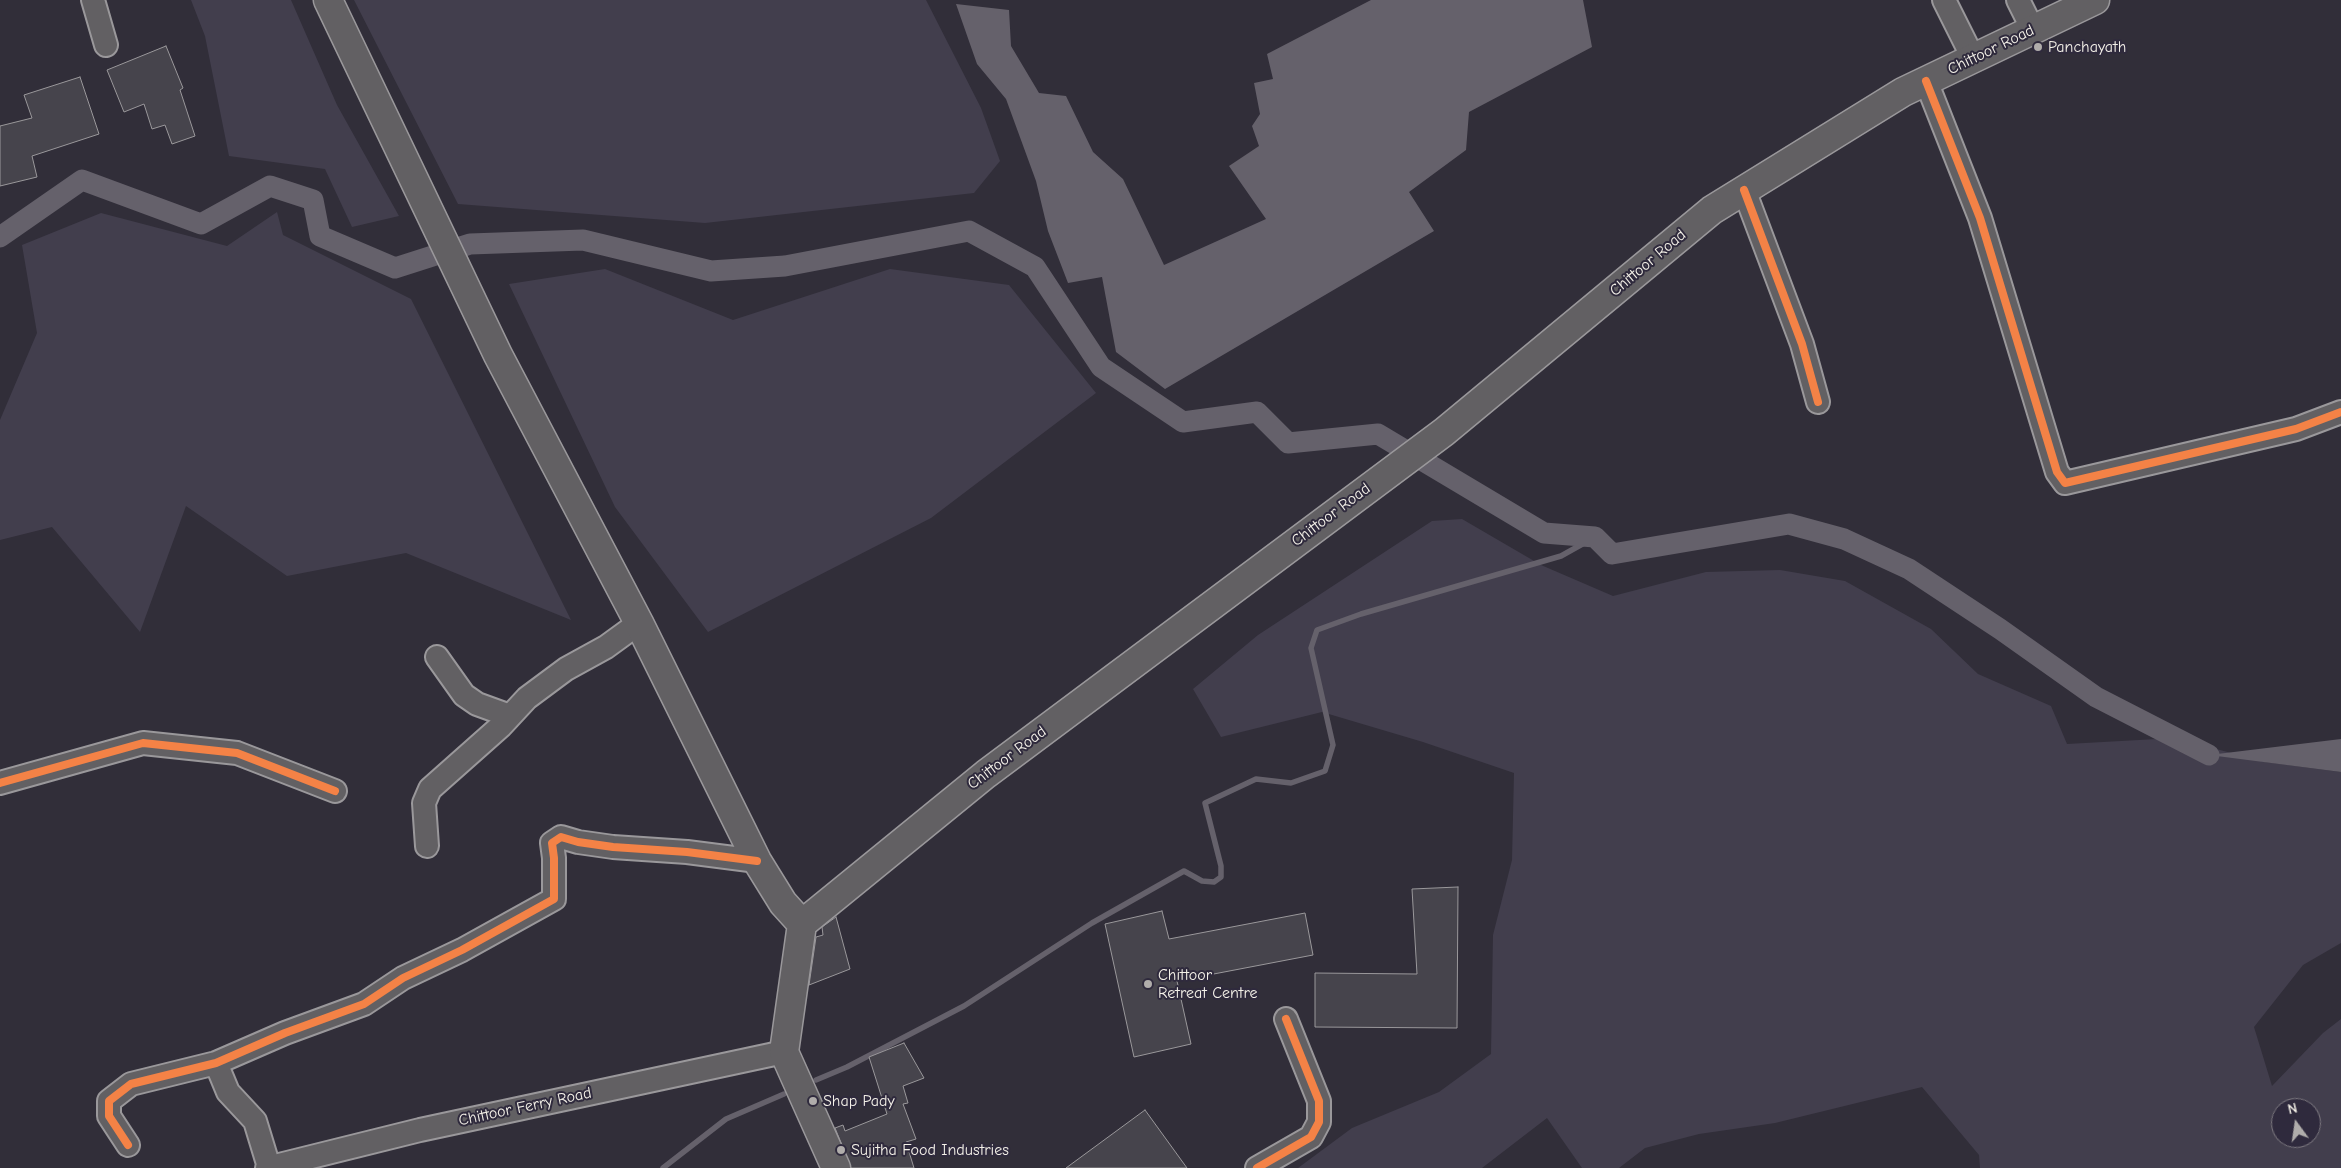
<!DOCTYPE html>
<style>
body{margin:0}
#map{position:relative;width:2341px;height:1168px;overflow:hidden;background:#312e39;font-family:"Comic Neue",sans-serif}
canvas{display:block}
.north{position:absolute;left:2271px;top:1098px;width:50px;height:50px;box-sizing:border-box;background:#2f2a3d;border:1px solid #7e7a81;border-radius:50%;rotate:346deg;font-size:14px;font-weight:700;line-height:20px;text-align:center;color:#f4f1e8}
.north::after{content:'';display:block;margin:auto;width:18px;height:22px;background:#b0adab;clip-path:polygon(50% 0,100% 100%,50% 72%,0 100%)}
</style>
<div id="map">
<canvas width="2341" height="1168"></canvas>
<div class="north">N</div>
</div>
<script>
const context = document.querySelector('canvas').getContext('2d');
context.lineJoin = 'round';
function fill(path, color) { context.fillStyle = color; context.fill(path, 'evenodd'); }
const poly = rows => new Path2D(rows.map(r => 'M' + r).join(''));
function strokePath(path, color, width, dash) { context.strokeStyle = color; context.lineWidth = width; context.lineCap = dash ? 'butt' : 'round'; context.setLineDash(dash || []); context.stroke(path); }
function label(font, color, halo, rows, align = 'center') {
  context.font = font + ' "Comic Neue",sans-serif'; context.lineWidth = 4; context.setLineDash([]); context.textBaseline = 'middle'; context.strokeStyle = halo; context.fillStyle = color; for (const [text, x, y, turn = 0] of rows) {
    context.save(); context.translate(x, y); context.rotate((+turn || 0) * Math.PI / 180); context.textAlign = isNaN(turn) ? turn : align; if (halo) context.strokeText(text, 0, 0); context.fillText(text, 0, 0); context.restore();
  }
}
fill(poly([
 [191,0,291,0,337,105,399,216,352,227,325,169,229,156,205,36],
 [354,0,926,0,981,108,1000,161,974,193,705,223,458,204],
 [277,212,283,235,411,299,571,620,406,553,287,576,186,506,140,632,52,527,0,540,0,420,37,333,22,245,101,213,227,246],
 [605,269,733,320,890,269,1009,285,1096,393,931,518,708,632,615,507,509,284],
 [1462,519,1541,565,1613,596,1706,572,1780,570,1845,581,1931,629,1978,674,2051,706,2067,744,2175,738,2265,762,2341,772,2341,943,2303,965,2254,1027,2272,1086,2323,1033,2341,1019,2341,1168,1980,1168,1979,1155,1922,1087,1775,1123,1699,1134,1645,1148,1619,1168,1582,1168,1547,1118,1482,1168,1298,1168,1352,1128,1439,1092,1491,1054,1493,935,1512,860,1514,773,1423,742,1322,712,1221,737,1193,689,1258,635,1432,521],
 [2281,1108,2311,1108,2311,1138,2281,1138]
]), '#423e4d');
fill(poly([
 [1371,0,1583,0,1592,47,1469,112,1466,150,1409,192,1434,231,1165,389,1116,352,1102,277,1068,283,1048,231,1036,181,1006,99,977,64,956,4,1009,10,1011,46,1039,93,1066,96,1093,152,1123,179,1164,265,1266,219,1229,166,1259,146,1252,126,1260,114,1254,83,1273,79,1267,54],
 [2341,739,2341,772,2209,755]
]), '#65616b');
strokePath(poly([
 [816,1080,847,1067,964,1006,1092,923,1184,871,1202,881,1214,882,1221,877,1221,866,1205,803,1256,779,1291,783,1325,771,1333,745,1311,648,1317,630,1361,614,1561,556,1595,537],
 [663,1168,726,1119,784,1094]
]), '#65616b', 5.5);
strokePath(poly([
 [0,237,82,180,201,224,270,186,313,200,320,236,395,268,470,244,583,240,711,271,785,266,969,231,1035,267,1101,367,1183,422,1257,412,1288,443,1378,434,1544,533,1595,537,1612,554,1789,524,1844,539,1909,569,2000,629,2096,697,2209,755]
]), '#65616b', 21);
const building = poly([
 [166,46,183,88,180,90,195,136,172,144,165,125,152,129,144,104,124,112,107,70,166,46],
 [80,77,99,134,32,156,37,177,0,186,0,126,32,118,24,95,80,77],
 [1458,887,1457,1028,1315,1027,1315,973,1417,974,1412,889,1458,887],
 [1162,911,1169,939,1305,913,1313,955,1177,981,1191,1044,1134,1057,1105,924,1162,911],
 [836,917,850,969,809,985,816,937,823,935,822,927,836,917],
 [904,1043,924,1078,903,1086,908,1103,903,1104,916,1139,906,1142,914,1168,851,1168,835,1128,843,1125,845,1131,887,1114,869,1057,904,1043],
 [1145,1110,1187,1168,1066,1168,1145,1110]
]);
fill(building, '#46444c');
strokePath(building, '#9a989b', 1);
const minor = poly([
 [93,0,106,45],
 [1944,0,1973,58],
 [2018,0,2033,30],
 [1926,81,1980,218,2057,472,2065,483,2296,429,2341,412],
 [1744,190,1802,344,1818,402],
 [437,657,464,695,477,704,510,716],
 [0,783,143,743,237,753,335,791],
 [427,846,424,803,430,789,501,726,527,698,566,669,606,647,639,623],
 [216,1063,228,1092,255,1121,269,1167],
 [128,1145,109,1116,109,1101,131,1084,216,1063,285,1033,364,1004,403,978,462,950,554,899,554,858,552,843,561,837,578,842,613,847,687,852,757,861],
 [267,1168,420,1130,784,1052],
 [1257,1168,1311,1137,1319,1122,1319,1101,1286,1019]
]);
const secondary = poly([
 [328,0,498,355,639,623,757,861,783,903,802,924],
 [836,1168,784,1052,802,924,986,774,1444,432,1712,210,1903,92,2095,0]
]);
strokePath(minor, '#9a989b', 26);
strokePath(secondary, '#9a989b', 31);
strokePath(minor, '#626063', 22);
strokePath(secondary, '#626063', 28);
strokePath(poly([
 [1926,81,1980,218,2057,472,2065,483,2296,429,2341,412],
 [1744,190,1802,344,1818,402],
 [0,783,143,743,237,753,335,791],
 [128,1145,109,1116,109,1101,131,1084,216,1063,285,1033,364,1004,403,978,462,950,554,899,554,858,552,843,561,837,578,842,613,847,687,852,757,861],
 [1257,1168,1311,1137,1319,1122,1319,1101,1286,1019]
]), '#f48246', 8);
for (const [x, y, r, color] of [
 [2038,47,5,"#b0adab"],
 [1148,984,5,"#b0adab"],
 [813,1101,5,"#b0adab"],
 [841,1150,5,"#b0adab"]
]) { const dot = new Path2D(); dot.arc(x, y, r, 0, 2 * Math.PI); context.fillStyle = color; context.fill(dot); strokePath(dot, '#2f2a3d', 2); }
label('16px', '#f4f1e8', '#2f2a3d', [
 ["Panchayath",2048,47],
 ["Chittoor",1158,975],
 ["Retreat Centre",1158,993],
 ["Shap Pady",823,1101],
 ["Sujitha Food Industries",851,1150]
], 'left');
label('16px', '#f4f1e8', '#2f2a3d', [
 ["Chittoor Road",1991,50,-26],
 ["Chittoor Road",1648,263,-40],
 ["Chittoor Road",1331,515,-37],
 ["Chittoor Road",1007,758,-37],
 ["Chittoor Ferry Road",525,1107,-12]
]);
</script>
